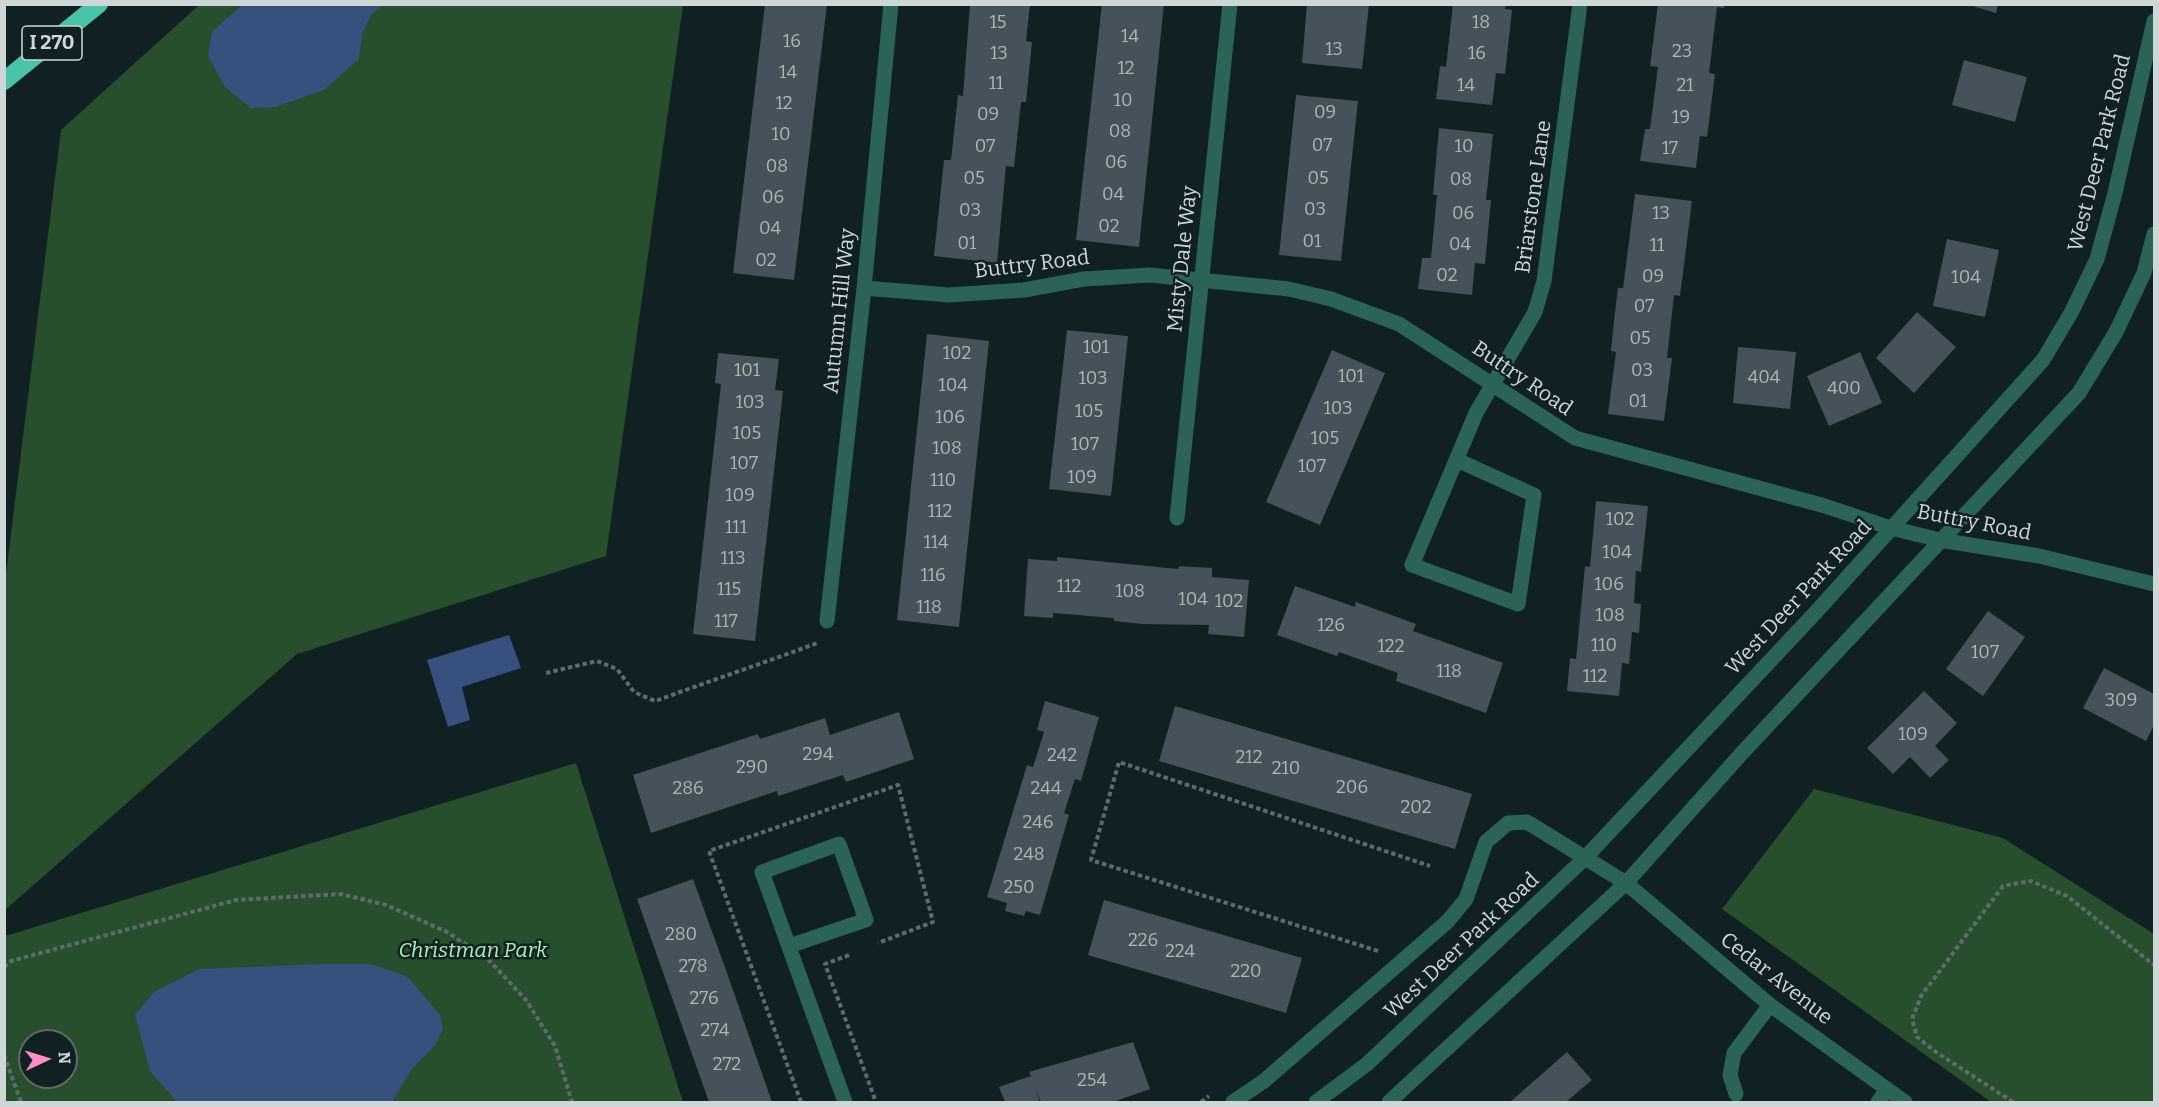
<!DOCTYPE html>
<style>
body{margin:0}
#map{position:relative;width:2159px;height:1107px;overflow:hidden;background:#112022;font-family:Bitter,serif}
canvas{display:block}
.frame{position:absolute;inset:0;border:6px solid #ced7d8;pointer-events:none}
.north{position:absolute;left:18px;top:1029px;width:60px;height:60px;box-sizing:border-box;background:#112022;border:2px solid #5d696b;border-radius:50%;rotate:86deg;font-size:16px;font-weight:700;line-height:24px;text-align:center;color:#ced7d8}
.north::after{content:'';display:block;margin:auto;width:21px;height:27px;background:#fa8fc6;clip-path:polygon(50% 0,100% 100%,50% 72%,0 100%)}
</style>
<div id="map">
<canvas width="2159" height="1107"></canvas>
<div class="frame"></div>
<div class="north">N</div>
</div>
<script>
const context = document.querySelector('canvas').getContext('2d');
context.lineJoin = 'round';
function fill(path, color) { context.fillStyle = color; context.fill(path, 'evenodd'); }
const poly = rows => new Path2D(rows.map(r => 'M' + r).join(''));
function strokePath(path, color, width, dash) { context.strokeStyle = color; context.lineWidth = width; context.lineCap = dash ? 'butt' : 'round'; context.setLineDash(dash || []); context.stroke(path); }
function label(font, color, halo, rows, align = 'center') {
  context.font = font + ' Bitter,serif'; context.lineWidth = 5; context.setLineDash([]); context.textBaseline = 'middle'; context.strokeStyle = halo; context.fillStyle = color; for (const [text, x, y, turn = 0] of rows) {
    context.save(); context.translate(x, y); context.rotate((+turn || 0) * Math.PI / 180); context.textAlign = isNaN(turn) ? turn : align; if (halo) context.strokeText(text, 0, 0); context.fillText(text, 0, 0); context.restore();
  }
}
fill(poly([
 [199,5,683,5,606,556,297,654,5,910,5,582,61,130],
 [576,763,683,1102,5,1102,5,936],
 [30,1041,66,1041,66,1077,30,1077],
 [1814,789,2003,838,2154,934,2154,1102,1991,1102,1722,909]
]), '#274f2d');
fill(poly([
 [242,5,242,4,382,5,371,15,362,34,359,59,324,90,275,107,251,108,225,87,208,56,212,32],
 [509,635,521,668,462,687,470,720,448,727,427,660],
 [324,964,371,964,408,977,440,1015,443,1029,435,1045,411,1070,392,1102,177,1102,150,1071,135,1015,154,992,199,969]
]), '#38507e');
fill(poly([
 [765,4,827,4,794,280,733,273],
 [970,4,1030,4,1026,41,1032,42,1026,102,1021,102,1014,167,1006,166,997,263,934,256,944,160,951,160,958,95,963,96],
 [1102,4,1164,4,1139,247,1076,240],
 [1307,4,1369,4,1362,69,1302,63],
 [1453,4,1506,4,1505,9,1512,10,1505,74,1496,73,1492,105,1436,99,1440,66,1446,67],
 [1658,4,1724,4,1724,8,1717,7,1709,73,1715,74,1707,137,1700,136,1696,168,1640,161,1645,129,1650,129,1658,67,1650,66],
 [1966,4,1998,4,1996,13],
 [1964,60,2027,77,2015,122,1952,105],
 [1296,95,1358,101,1341,261,1279,255],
 [1439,128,1493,134,1486,200,1491,200,1485,264,1475,263,1472,295,1418,289,1422,258,1431,258,1437,195,1433,195],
 [1635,194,1692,201,1680,296,1674,295,1667,358,1672,358,1664,421,1608,414,1616,352,1611,351,1614,320,1618,288,1623,288],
 [1947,239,1999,250,1985,317,1933,306],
 [1917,312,1956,347,1914,393,1876,358],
 [1067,330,1128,336,1111,496,1049,489],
 [927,334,989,341,959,627,897,620],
 [1738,347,1796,352,1790,409,1733,403],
 [1332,350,1385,373,1320,525,1266,502],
 [1860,352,1882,403,1829,426,1807,376],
 [718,353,779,359,775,390,783,391,755,641,693,634,721,384,715,383],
 [1596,501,1648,506,1641,572,1636,571,1634,603,1641,604,1639,633,1632,632,1629,664,1622,663,1619,696,1567,691,1570,658,1576,659,1585,566,1590,567],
 [1057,557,1178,569,1179,566,1212,568,1212,577,1249,580,1244,637,1208,634,1209,625,1143,624,1114,621,1114,618,1053,613,1053,618,1024,616,1028,559,1057,561],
 [1295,586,1355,607,1356,602,1416,624,1413,631,1503,663,1486,713,1396,681,1398,673,1339,652,1337,656,1277,635],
 [1988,611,2025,637,1983,696,1946,669],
 [2104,668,2154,694,2154,725,2146,741,2083,708],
 [1924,691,1957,723,1935,746,1949,760,1930,778,1910,757,1893,774,1867,748],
 [1045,701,1099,717,1081,781,1075,779,1064,813,1069,815,1040,915,1026,911,1024,916,1005,911,1007,903,987,897,1027,765,1033,767,1044,732,1037,730],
 [1175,706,1472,794,1455,849,1159,761],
 [899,712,914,759,846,782,843,775,778,796,777,791,651,833,633,775,758,734,760,739,825,718,830,735],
 [693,879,727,973,772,1102,709,1102,659,961,637,899],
 [1104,900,1302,958,1286,1013,1088,955],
 [1133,1042,1150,1089,1113,1102,1041,1102,1035,1088,1040,1102,1005,1102,999,1087,1031,1076,1029,1072],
 [1567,1052,1592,1080,1566,1102,1510,1102]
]), '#455259');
strokePath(poly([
 [546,673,597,661,617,669,634,692,655,701,818,643],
 [1378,951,1091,860,1119,762,1430,866],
 [849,955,825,964,876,1102],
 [4,967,11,961,236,900,341,894,386,905,447,932,488,959,526,1000,555,1046,572,1102],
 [4,1055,21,1102],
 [801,1102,709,851,898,785,933,922,878,943],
 [1201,1102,1209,1096],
 [2013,1102,1936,1052,1917,1037,1912,1019,1921,996,2003,886,2031,881,2067,896,2154,965]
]), '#5e6b6c', 4, [4.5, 3]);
strokePath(poly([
 [1412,565,1518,604,1534,495,1457,460],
 [789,946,866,920,839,844,762,872,845,1102],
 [1736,1094,1730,1075,1734,1053,1770,1005],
 [1233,1102,1264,1081,1448,921,1466,899,1486,842,1508,823,1527,822,1626,883],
 [1878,1102,1887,1090]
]), '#2b6457', 15);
strokePath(poly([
 [864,288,949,295,1024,290,1084,279,1150,275,1289,289,1331,299,1399,324,1575,438,1825,506,1891,528,1940,540,2039,556,2154,584],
 [1177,518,1230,4],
 [1412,565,1476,413,1535,312,1544,281,1580,4],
 [827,621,864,288,891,4],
 [1626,883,1770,1005,1905,1102]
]), '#2b6457', 15);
strokePath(poly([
 [1316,1102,1367,1064,1584,859,1816,612,2043,360,2071,313,2097,259,2115,193,2154,21],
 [1389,1102,1626,883,1742,753,2079,393,2116,332,2144,273,2154,234]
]), '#2b6457', 15);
strokePath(poly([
 [4,81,99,4]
]), '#4ac3a9', 18);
label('18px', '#acb6b8', null, [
 ["15",998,23],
 ["18",1481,23],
 ["14",1130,37],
 ["16",792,42],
 ["13",1334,50],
 ["23",1682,52],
 ["13",999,54],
 ["16",1477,54],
 ["12",1126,69],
 ["14",788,73],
 ["11",996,84],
 ["14",1466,86],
 ["21",1685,86],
 ["10",1123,101],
 ["12",784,104],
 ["09",1325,113],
 ["09",988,115],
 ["19",1681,118],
 ["08",1120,132],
 ["10",781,135],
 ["07",1322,146],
 ["07",985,147],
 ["10",1464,147],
 ["17",1670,149],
 ["06",1116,163],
 ["08",777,167],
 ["05",974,179],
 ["05",1318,179],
 ["08",1461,180],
 ["04",1113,195],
 ["06",773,198],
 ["03",1315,210],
 ["03",970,211],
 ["06",1463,214],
 ["13",1661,214],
 ["02",1109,227],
 ["04",770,229],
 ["01",1312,242],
 ["01",967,244],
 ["04",1460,245],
 ["11",1657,246],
 ["02",766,261],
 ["02",1447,276],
 ["09",1653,277],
 ["104",1966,278],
 ["07",1644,307],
 ["05",1640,339],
 ["101",1096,348],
 ["102",957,354],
 ["101",747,371],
 ["03",1642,371],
 ["101",1351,377],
 ["404",1764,378],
 ["103",1093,379],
 ["104",953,386],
 ["400",1844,389],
 ["01",1638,402],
 ["103",750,403],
 ["103",1338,409],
 ["105",1089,412],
 ["106",950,418],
 ["105",747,434],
 ["105",1325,439],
 ["107",1085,445],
 ["108",947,449],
 ["107",744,464],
 ["107",1312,467],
 ["109",1082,478],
 ["110",943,481],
 ["109",740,496],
 ["112",940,512],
 ["102",1620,520],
 ["111",736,528],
 ["114",936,543],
 ["104",1617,553],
 ["113",733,559],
 ["116",933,576],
 ["106",1609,585],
 ["112",1069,587],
 ["115",729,590],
 ["108",1130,592],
 ["104",1193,600],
 ["102",1229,602],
 ["118",929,608],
 ["108",1610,616],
 ["117",726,622],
 ["126",1331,626],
 ["110",1604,646],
 ["122",1391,647],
 ["107",1985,653],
 ["118",1449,672],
 ["112",1595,677],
 ["309",2121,701],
 ["109",1913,735],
 ["294",818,755],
 ["242",1062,756],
 ["212",1249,758],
 ["290",752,768],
 ["210",1286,769],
 ["206",1352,788],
 ["286",688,789],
 ["244",1046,789],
 ["202",1416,808],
 ["246",1038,823],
 ["248",1029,855],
 ["250",1019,888],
 ["280",681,935],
 ["226",1143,941],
 ["224",1180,952],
 ["278",693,967],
 ["220",1246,972],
 ["276",704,999],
 ["274",715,1031],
 ["272",727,1065],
 ["254",1092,1081]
]);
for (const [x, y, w] of [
 [52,43,60]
]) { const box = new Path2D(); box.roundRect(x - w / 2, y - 17, w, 34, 4.5); context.fillStyle = '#112022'; context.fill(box); strokePath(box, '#ced7d8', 1.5); }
label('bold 20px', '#ced7d8', null, [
 ["I 270",52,43]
]);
label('21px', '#ced7d8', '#112022', [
 ["West Deer Park Road",2100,153,-76],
 ["Briarstone Lane",1534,197,-82],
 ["Misty Dale Way",1183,259,-84],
 ["Buttry Road",1032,265,-7],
 ["Autumn Hill Way",840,311,-84],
 ["Buttry Road",1522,379,34],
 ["Buttry Road",1974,523,11],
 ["West Deer Park Road",1799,598,-47],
 ["West Deer Park Road",1462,946,-43],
 ["Cedar Avenue",1776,979,38]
]);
label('italic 21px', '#a9f1b1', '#112022', [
 ["Christman Park",473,951]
]);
</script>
